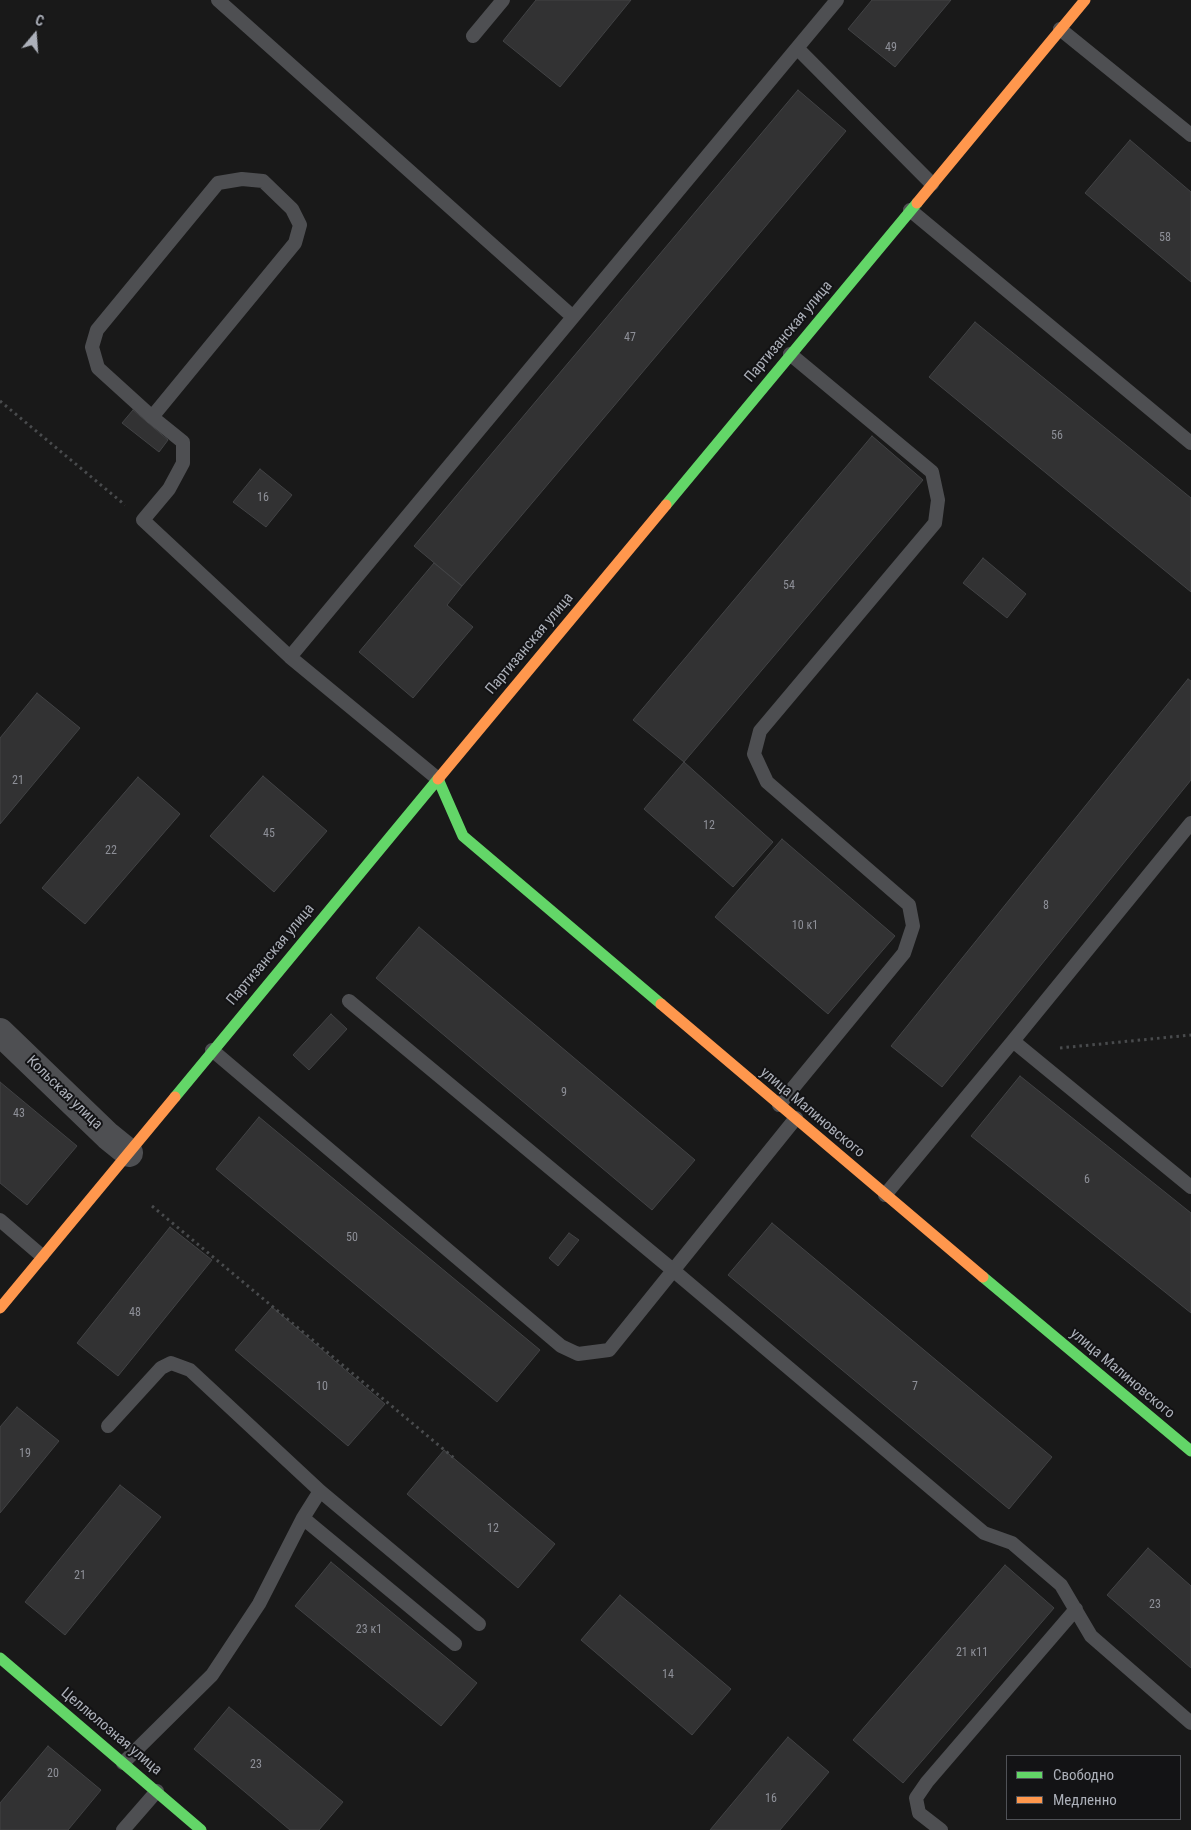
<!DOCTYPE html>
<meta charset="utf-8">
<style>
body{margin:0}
#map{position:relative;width:1191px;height:1830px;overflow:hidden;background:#191919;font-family:"Roboto Condensed",sans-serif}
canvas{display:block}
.legend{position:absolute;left:1006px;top:1755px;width:175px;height:65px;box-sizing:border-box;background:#131315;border:1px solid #505257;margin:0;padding:6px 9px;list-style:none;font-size:15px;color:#acb0b9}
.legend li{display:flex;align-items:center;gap:10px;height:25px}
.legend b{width:25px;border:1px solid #505257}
.north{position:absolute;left:10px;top:10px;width:50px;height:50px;-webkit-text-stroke:4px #131315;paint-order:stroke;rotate:18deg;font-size:14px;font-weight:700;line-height:20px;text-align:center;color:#acb0b9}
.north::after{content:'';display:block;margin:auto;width:18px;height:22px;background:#acb0b9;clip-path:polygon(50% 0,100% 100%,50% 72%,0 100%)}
</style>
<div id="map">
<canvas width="1191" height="1830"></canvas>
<ul class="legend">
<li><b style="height:6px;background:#63d668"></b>Свободно</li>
<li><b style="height:6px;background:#ff974d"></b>Медленно</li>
</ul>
<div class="north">С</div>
</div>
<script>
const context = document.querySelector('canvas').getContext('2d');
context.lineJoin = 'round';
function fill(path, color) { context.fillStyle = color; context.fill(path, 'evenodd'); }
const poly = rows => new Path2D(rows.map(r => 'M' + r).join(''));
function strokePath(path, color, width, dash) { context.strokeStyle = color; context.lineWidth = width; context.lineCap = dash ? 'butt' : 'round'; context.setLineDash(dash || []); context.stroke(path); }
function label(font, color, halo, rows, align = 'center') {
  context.font = font + ' "Roboto Condensed",sans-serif'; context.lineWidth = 4; context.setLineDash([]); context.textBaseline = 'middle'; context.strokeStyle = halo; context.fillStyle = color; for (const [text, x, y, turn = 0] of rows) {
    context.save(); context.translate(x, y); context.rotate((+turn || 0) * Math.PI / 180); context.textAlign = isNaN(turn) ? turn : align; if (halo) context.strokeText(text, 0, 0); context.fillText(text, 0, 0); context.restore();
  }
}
const building = poly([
 [536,0,631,0,560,87,503,41,536,0],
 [872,0,951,0,895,67,848,29,872,0],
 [798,90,846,131,462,586,414,546,798,90],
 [1130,140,1191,192,1191,282,1085,193,1130,140],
 [975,322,1191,498,1191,592,929,377,975,322],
 [133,410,168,440,159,452,122,423,133,410],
 [872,436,923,480,684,762,633,720,872,436],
 [260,469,292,495,266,527,233,502,260,469],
 [983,558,1026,594,1007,618,963,583,983,558],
 [434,563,462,586,447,605,473,627,413,698,359,652,434,563],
 [1188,679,1191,681,1191,780,942,1087,891,1046,1188,679],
 [37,693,80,728,0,824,0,738,37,693],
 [684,762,773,842,733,887,644,809,684,762],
 [263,776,327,831,274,892,210,836,263,776],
 [138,777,180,814,85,924,42,888,138,777],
 [782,839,895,936,828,1014,715,917,782,839],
 [419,927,695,1160,652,1210,376,978,419,927],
 [331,1014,347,1029,309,1070,293,1055,331,1014],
 [1020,1076,1191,1213,1191,1313,971,1136,1020,1076],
 [0,1082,77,1146,27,1205,0,1183,0,1082],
 [259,1117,540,1350,497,1402,216,1169,259,1117],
 [772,1223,1052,1457,1009,1509,728,1275,772,1223],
 [170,1227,212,1260,118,1376,77,1343,170,1227],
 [569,1233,579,1240,558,1266,549,1258,569,1233],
 [272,1307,385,1404,348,1446,235,1350,272,1307],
 [17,1407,59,1441,0,1513,0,1427,17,1407],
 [444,1450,555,1544,518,1588,407,1494,444,1450],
 [120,1485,161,1517,65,1635,25,1602,120,1485],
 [1148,1548,1191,1586,1191,1668,1107,1595,1148,1548],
 [331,1562,477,1683,441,1726,295,1606,331,1562],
 [1005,1565,1054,1608,903,1783,853,1740,1005,1565],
 [620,1595,731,1689,692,1735,581,1640,620,1595],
 [229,1707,343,1802,319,1830,290,1830,194,1749,229,1707],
 [788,1737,829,1772,780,1830,710,1830,788,1737],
 [48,1746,101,1790,68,1830,0,1830,0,1803,48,1746]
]);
fill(building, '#323233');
strokePath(building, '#424345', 1);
strokePath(poly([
 [0,401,125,505],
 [1060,1048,1191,1035],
 [152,1206,454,1458]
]), '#494b4d', 3, [2.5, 4]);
strokePath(poly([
 [218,0,573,317],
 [1060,29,1191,135],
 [473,36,503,0],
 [797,48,932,184],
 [910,210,1191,443],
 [152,417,295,243,300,225,292,209,263,181,242,179,218,183,97,330,92,347,98,368,152,417,183,442,183,463,169,489,143,520,290,657,438,779],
 [290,657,837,0],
 [349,1001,674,1271,984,1533,1012,1543,1061,1585,1091,1636,1191,1723],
 [1013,1041,1191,823],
 [212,1050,561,1346,578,1354,609,1350,796,1118],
 [779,1105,904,953,913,926,909,905,767,782,754,754,760,731,935,523,938,500,932,472,790,354],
 [885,1195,1013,1041,1191,1187],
 [0,1220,42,1256],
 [108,1426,161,1368,171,1363,190,1370,320,1491,303,1518,259,1604,212,1675,123,1763],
 [320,1491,479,1624],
 [303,1518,455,1644],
 [123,1830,157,1791],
 [941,1830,919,1813,916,1798,927,1782,1076,1609]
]), '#4e4f52', 14);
strokePath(poly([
 [0,1032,108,1136,129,1153]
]), '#4e4f52', 28);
strokePath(poly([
 [666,505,917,203],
 [438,779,463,836,661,1004],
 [175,1097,438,779],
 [983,1277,1191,1451],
 [0,1658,201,1830]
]), '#63d668', 11);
strokePath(poly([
 [917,203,1085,0],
 [438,779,666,505],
 [661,1004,983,1277],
 [0,1308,175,1097]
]), '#ff974d', 11);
label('12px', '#8e9098', null, [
 ["49",891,48],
 ["58",1165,238],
 ["47",630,338],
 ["56",1057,436],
 ["16",263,498],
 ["54",789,586],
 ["21",18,781],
 ["12",709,826],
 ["45",269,834],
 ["22",111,851],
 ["8",1046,906],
 ["10 к1",805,926],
 ["9",564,1093],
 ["43",19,1114],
 ["6",1087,1180],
 ["50",352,1238],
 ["48",135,1313],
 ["10",322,1387],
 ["7",915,1387],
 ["19",25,1454],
 ["12",493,1529],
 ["21",80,1576],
 ["23",1155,1605],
 ["23 к1",369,1630],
 ["21 к11",972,1653],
 ["14",668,1675],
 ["23",256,1765],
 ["20",53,1774],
 ["16",771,1799]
]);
label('15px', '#acb0b9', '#131315', [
 ["Партизанская улица",789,332,-50],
 ["Партизанская улица",530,644,-50],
 ["Партизанская улица",271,955,-50],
 ["Кольская улица",64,1093,44],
 ["улица Малиновского",812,1113,40],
 ["улица Малиновского",1122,1374,40],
 ["Целлюлозная улица",111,1732,40]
]);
</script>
